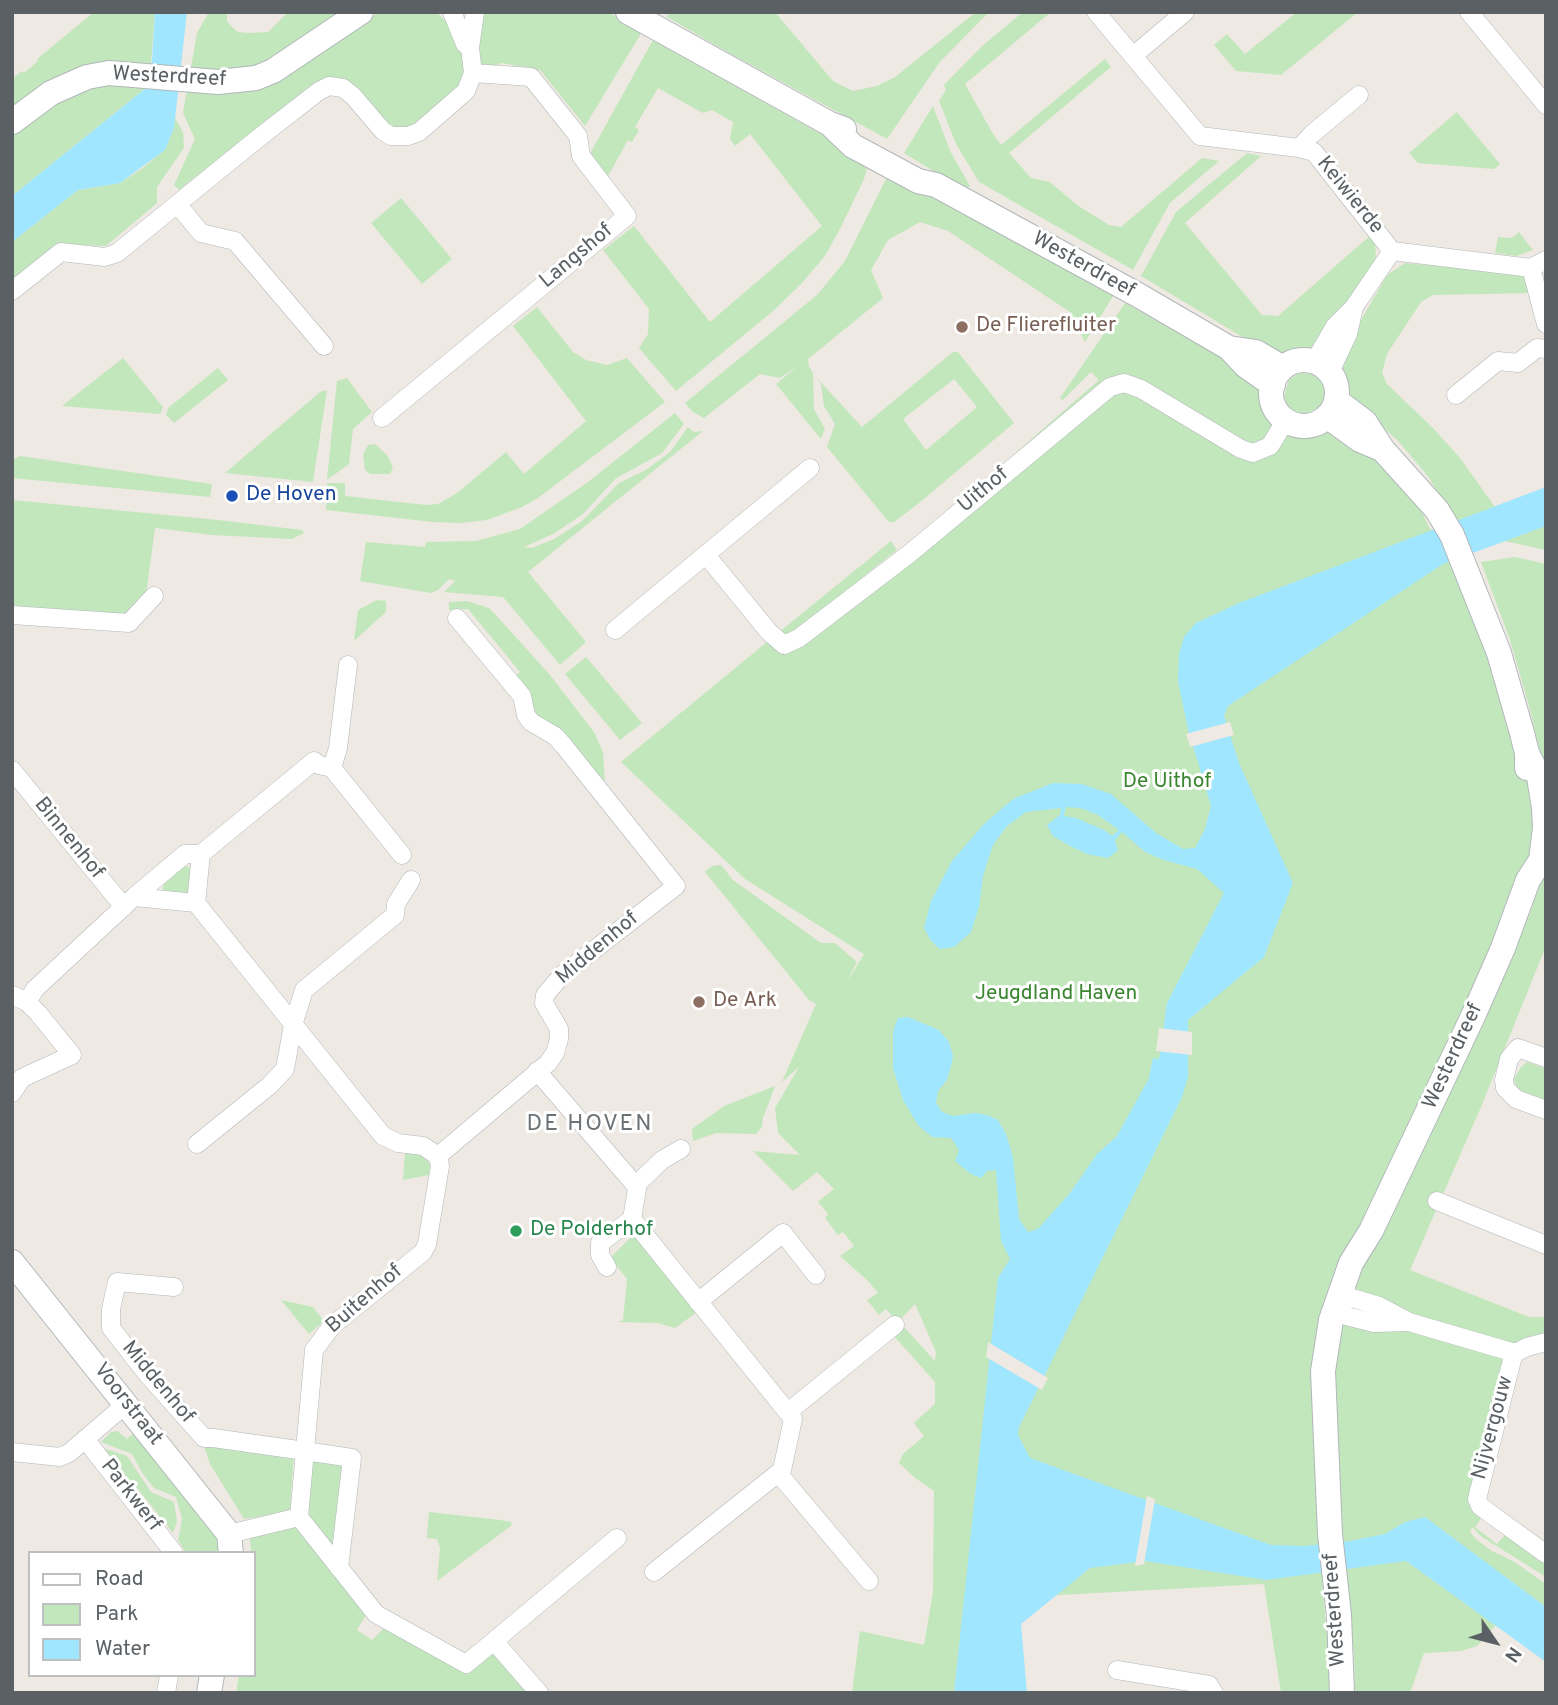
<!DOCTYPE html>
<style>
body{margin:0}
#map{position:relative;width:1558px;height:1705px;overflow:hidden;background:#eee9e2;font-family:Overpass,sans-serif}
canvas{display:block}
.frame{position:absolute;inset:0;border:14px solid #5a6063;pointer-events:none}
.legend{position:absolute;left:28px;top:1551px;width:228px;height:126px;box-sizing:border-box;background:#fff;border:2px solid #bdbfc1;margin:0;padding:9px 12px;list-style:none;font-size:21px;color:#5a6063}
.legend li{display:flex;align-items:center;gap:14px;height:35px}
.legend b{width:35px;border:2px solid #bdbfc1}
.north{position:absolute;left:1460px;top:1607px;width:70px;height:70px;-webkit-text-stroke:5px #fff;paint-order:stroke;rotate:125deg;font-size:19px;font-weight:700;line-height:28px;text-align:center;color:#5a6063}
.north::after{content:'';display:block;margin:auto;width:24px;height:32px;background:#5a6063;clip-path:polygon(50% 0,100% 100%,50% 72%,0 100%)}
</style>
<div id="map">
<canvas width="1558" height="1705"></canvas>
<div class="frame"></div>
<ul class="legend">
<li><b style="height:9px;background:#fff"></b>Road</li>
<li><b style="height:19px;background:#c3e7bc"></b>Park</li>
<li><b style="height:19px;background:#a0e6ff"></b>Water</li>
</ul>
<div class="north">N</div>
</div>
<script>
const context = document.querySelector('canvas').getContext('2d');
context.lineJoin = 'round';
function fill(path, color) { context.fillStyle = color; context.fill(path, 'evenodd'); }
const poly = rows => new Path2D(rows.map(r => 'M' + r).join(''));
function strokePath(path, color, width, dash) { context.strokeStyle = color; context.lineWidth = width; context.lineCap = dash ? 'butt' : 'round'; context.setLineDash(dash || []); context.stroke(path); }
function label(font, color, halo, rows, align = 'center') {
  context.font = font + ' Overpass,sans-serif'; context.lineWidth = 6; context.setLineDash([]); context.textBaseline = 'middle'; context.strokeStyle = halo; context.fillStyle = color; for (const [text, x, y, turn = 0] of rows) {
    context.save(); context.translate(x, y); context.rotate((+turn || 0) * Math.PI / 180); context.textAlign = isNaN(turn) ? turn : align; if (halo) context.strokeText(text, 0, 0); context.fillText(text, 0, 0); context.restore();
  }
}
fill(poly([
 [94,12,155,12,151,63,121,63,12,109,12,79,22,71,24,73,38,61,37,59],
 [209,12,227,12,227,21,231,26,238,32,249,33,268,32,288,12,349,12,266,66,203,72,191,67,197,33],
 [379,12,436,12,451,26,462,51,466,79,411,130,390,130,372,110,356,87,344,79,334,79,311,85,179,190,174,185,195,139,183,113,187,90,347,34],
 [482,12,608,12,642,32,585,126,540,70,501,63,482,73,475,37],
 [669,12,775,12,833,81,853,91,877,86,895,77,976,12,989,12,939,63,887,139,729,53,667,17],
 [1023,12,1051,12,965,84,993,134,1001,145,1105,59,1111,67,1009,153,1031,178,1050,182,1077,205,1109,225,1121,227,1202,158,1219,161,1170,203,1133,270,979,182,956,144,939,101,946,90,944,85,982,46],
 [1297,12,1358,12,1281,75,1236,71,1214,45,1227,34,1245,54],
 [653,40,869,161,864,179,842,225,825,256,801,284,773,311,676,391,639,348,648,334,649,309,603,250,634,226,710,322,822,226,750,134,735,146,730,139,733,122,712,110,703,113,658,88,635,127,639,130,632,142,628,140,607,178,587,159],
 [111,83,147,87,12,196,12,133,78,90],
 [933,106,951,153,970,186,964,190,904,153],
 [1457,112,1500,164,1494,169,1418,163,1409,153],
 [175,118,183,132,184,148,157,187,157,203,106,246,56,244,12,281,12,242,78,190,120,183,143,168,165,149,174,128],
 [1247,153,1261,156,1185,223,1262,315,1278,316,1372,234,1375,243,1376,260,1319,343,1309,350,1292,355,1274,356,1141,276,1176,212],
 [890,171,1113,296,1085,342,1070,312,948,231,920,222,888,240,871,270,883,298,808,359,809,367,813,373,814,409,825,429,821,439,776,384,798,366,780,378,760,374,704,418,693,412,685,403,817,295,845,261],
 [401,198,452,259,422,284,371,223],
 [1519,232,1533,250,1516,256,1495,253,1498,237,1512,238],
 [1405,263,1501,272,1525,277,1535,293,1433,295,1421,302,1387,354,1382,373,1387,384,1433,428,1460,458,1495,507,1457,522,1427,475,1398,441,1352,399,1344,379,1341,364,1343,351,1387,275],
 [1125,303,1240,368,1263,387,1284,399,1288,381,1299,373,1313,374,1323,383,1326,389,1324,403,1309,414,1375,455,1421,510,1429,527,1468,573,1545,840,1522,931,1531,911,1546,861,1546,946,1481,1107,1410,1270,1529,1317,1546,1317,1546,1335,1505,1349,1474,1512,1482,1517,1475,1527,1497,1544,1505,1535,1546,1563,1546,1577,1482,1537,1472,1527,1470,1532,1477,1540,1492,1551,1513,1561,1546,1584,1546,1607,1467,1549,1427,1576,1496,1625,1477,1646,1461,1651,1424,1653,1410,1693,1355,1693,1354,1654,1345,1580,1322,1581,1333,1693,1281,1693,1264,1584,965,1600,954,1693,852,1693,860,1631,924,1645,933,1592,934,1491,914,1477,899,1463,903,1454,924,1436,914,1423,935,1404,935,1382,894,1336,904,1327,935,1361,936,1352,915,1304,898,1322,886,1309,879,1315,867,1300,878,1293,868,1281,840,1256,854,1246,843,1232,838,1235,825,1218,828,1214,818,1202,834,1189,817,1172,793,1191,753,1151,800,1155,778,1133,775,1108,799,1067,782,1082,816,1004,809,1000,705,872,712,866,721,865,733,880,821,943,835,943,857,962,847,982,864,954,745,879,621,762,767,642,775,649,887,565,1099,380,1091,372,1063,400,1060,398],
 [537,307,573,352,586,360,607,365,627,358,665,402,538,498,522,507,487,520,461,523,433,522,326,510,327,483,345,483,345,496,426,505,438,504,457,493,506,452,524,474,586,421,513,326],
 [953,352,958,352,1014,423,919,503,894,522,889,522,827,447,835,424,824,406,821,384,816,377,862,427],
 [954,379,977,407,926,450,903,419],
 [123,358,163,407,160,414,62,406],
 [218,368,228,380,174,423,166,415,168,408],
 [347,378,372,412,353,429,349,464,327,480,337,381],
 [327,390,313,482,225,473,320,392],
 [675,413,684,424,662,453,615,479,584,513,570,523,553,534,524,547,532,548,554,539,582,521,619,483,646,470,670,452,688,427,694,432,703,431,528,572,586,642,560,665,503,597,444,592,455,581,449,579,438,590,431,593,360,581,366,542,425,547,426,542,476,541,520,529,588,482],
 [375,444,387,455,393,467,390,474,370,474,365,470,363,455,368,445],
 [20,456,212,484,210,497,12,478,12,460],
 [12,500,218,520,302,530,304,533,292,539,212,535,155,528,146,594,129,620,12,609],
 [1546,526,1546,550,1504,541],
 [891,541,897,550,788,636,778,633],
 [1515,557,1546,564,1546,777,1529,706,1510,640,1481,562],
 [377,600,386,601,386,612,354,641,358,610],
 [467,601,489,608,494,613,550,675,594,732,603,752,605,781,557,733,531,711,514,677,520,672,468,609,449,610,449,602],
 [586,657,642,723,620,740,565,674],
 [185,866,192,868,189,896,165,892,163,889,164,882],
 [1527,1062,1546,1069,1546,1101,1521,1091,1516,1086,1514,1079,1521,1067],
 [775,1086,763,1118,762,1127,756,1134,716,1133,693,1141,692,1129,724,1106],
 [405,1152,423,1156,430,1164,429,1175,403,1180],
 [634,1234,697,1312,675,1328,658,1323,618,1322,623,1320,627,1279,612,1260,612,1256],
 [281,1300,313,1307,324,1321,309,1334],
 [137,1430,206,1508,223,1553,186,1553,178,1540,182,1519,176,1497,154,1488,143,1474,132,1454,101,1442,111,1432,117,1431,127,1439],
 [97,1446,127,1456,151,1492,174,1502,177,1521,173,1533,137,1488],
 [204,1446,294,1453,290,1512,244,1519,210,1464],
 [303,1453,348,1461,334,1558,300,1514],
 [429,1512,500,1520,511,1522,512,1525,437,1581,440,1548,437,1539,427,1538],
 [291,1518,367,1613,357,1630,372,1640,384,1628,467,1674,497,1650,532,1693,236,1693,239,1675,254,1675,254,1553,251,1553,250,1538,256,1532]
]), '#c3e7bc');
fill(poly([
 [155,12,187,12,174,128,165,150,120,183,78,190,12,242,12,196,146,88,152,60],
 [1546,487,1546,526,1443,564,1228,706,1224,716,1239,763,1293,883,1264,957,1188,1020,1188,1077,1182,1097,1019,1427,1018,1435,1030,1458,1271,1545,1304,1546,1350,1541,1385,1534,1405,1522,1425,1517,1546,1607,1546,1662,1406,1561,1266,1580,1145,1561,1090,1568,1021,1624,1027,1693,954,1693,998,1278,1010,1259,1001,1241,996,1170,987,1171,981,1178,971,1174,955,1161,959,1150,951,1138,932,1137,918,1125,903,1100,893,1068,893,1031,898,1018,908,1017,939,1030,949,1042,953,1056,951,1066,947,1080,938,1091,936,1103,942,1112,953,1116,975,1113,987,1115,998,1120,1006,1134,1013,1157,1019,1219,1028,1232,1038,1229,1070,1193,1097,1154,1141,1115,1153,1058,1159,1059,1167,1003,1224,893,1197,869,1164,860,1145,852,1122,832,1115,840,1118,850,1108,858,1087,854,1070,846,1053,836,1047,825,1060,815,1061,808,1026,812,1007,826,993,845,983,876,979,907,971,932,954,947,940,949,931,941,924,928,931,901,952,861,984,824,1013,799,1053,783,1082,784,1111,794,1156,833,1183,849,1195,848,1205,829,1211,806,1188,729,1178,681,1179,654,1184,637,1196,623,1239,603],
 [1066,807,1080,808,1098,815,1119,830,1112,836,1104,830,1076,818,1064,816]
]), '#a0e6ff');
fill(poly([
 [1230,722,1234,735,1190,747,1186,734],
 [1159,1028,1192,1032,1192,1055,1156,1051],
 [988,1342,1048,1378,1042,1390,986,1357],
 [1147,1496,1155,1499,1144,1564,1135,1566]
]), '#eee9e2');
strokePath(poly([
 [1125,1140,1154,1088]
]), '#a0e6ff', 18);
const street = poly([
 [452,12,465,44,470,48],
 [1096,12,1200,136,1299,148,1314,152,1392,251],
 [1469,12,1546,105],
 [1133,56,1185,12],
 [1299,148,1312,134,1359,95],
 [178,205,201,233,235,241,324,346],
 [1531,268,1546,324],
 [12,291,61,252,105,257,117,253,256,140,319,91,329,86,343,88,353,96,383,131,391,136,408,136,419,132,466,91,473,73,470,48,475,12],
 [1314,362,1335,326,1354,307,1392,251,1531,268,1546,260],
 [1330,372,1348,334,1354,307],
 [1456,395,1498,361,1518,363,1537,348,1546,349],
 [382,418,627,216,581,156,578,136,531,77,473,73],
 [706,555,769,632,784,645,799,638,909,554,1110,387,1124,383,1141,389,1241,449,1253,453,1270,446,1286,420],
 [12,615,129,623,154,596],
 [615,630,810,468],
 [332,768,402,855],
 [12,770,124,907],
 [134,897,196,903,201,854],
 [196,903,383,1136,398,1143,423,1146,438,1156,548,1063,555,1053,559,1039,559,1029,544,1003,545,995,563,974,676,886,564,746,555,736,531,722,526,715,522,696,457,618],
 [12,995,27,1002,38,1013,72,1055,22,1078,12,1093],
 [27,1002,35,989,134,897,185,854,201,854,314,761,319,765,332,768,338,748,348,665],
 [1546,1058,1518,1048,1509,1059,1504,1080,1505,1088,1516,1099,1546,1110],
 [537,1071,636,1186],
 [197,1144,270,1085,285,1069,293,1025,304,990,395,915,396,904,411,880],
 [1437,1201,1546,1245],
 [632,1219,793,1419,782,1470,654,1572],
 [607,1267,600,1255,600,1243,632,1219,638,1183,662,1160,681,1149],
 [174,1287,117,1282,111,1309,111,1328,147,1374,204,1438,213,1438,305,1451,299,1517,376,1614,466,1664,494,1641],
 [698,1302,783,1233,816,1275],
 [1409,1322,1374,1323,1346,1316,1335,1304,1352,1298,1379,1306,1409,1322,1515,1353,1527,1347,1546,1342],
 [1514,1352,1477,1499,1480,1506,1488,1512,1546,1554],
 [788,1412,895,1325],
 [85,1439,174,1553],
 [12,1452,60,1457,69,1453,126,1404],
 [778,1473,869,1581],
 [229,1534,299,1517],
 [339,1568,352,1458,305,1451,314,1350,332,1326,423,1252,427,1244,440,1166,438,1156],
 [1117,1670,1209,1685,1214,1693],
 [166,1693,169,1675],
 [539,1693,494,1641,617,1538]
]);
const secondary = poly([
 [628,12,830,124,844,129],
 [12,122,51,93,87,77,109,73,218,82,256,78,273,71,361,12],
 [830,124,853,146,918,181,936,185,1138,295,1229,348,1246,366,1273,385],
 [1229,348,1256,352,1283,368],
 '1271 393a33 33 0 1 1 66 0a33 33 0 1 1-66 0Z',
 [1336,400,1365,422,1383,450,1437,510,1452,535,1499,653,1522,733,1527,753,1527,768],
 [1327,416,1360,440,1379,448],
 [12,1262,229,1534,231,1553],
 [209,1693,212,1675],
 [1342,1693,1339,1615,1330,1534,1323,1371,1331,1320,1351,1263,1371,1231,1474,1014,1503,948,1528,880,1541,860,1545,828,1544,808,1539,777,1527,753]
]);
strokePath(street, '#b2b6ba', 19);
strokePath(secondary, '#b1b7ba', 26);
strokePath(street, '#fff', 18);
strokePath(secondary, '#fff', 24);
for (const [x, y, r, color] of [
 [962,327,7,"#8d6e63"],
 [232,496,7,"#1a4fb4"],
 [699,1002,7,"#8d6e63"],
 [516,1231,7,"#2e9e5b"]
]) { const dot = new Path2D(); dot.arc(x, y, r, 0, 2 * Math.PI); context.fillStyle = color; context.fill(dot); strokePath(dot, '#fff', 2.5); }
label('21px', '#5a6063', '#fff', [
 ["Westerdreef",169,78,3],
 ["Keiwierde",1349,196,51],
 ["Langshof",577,257,-40],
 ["Westerdreef",1083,266,29],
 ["Uithof",984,491,-40],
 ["Binnenhof",68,839,51],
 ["Middenhof",598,949,-40],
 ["Westerdreef",1454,1057,-65],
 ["Buitenhof",365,1300,-41],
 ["Middenhof",157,1383,50],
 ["Voorstraat",127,1405,52],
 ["Nijvergouw",1494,1428,-75],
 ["Parkwerf",130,1496,52],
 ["Westerdreef",1336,1610,-94]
]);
label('21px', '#785e54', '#fff', [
 ["De Flierefluiter",976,327],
 ["De Ark",713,1002]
], 'left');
label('21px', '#164399', '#fff', [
 ["De Hoven",246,496]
], 'left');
label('21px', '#3a852f', '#fff', [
 ["De Uithof",1167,783],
 ["Jeugdland Haven",1056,995]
]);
label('21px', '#27864d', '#fff', [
 ["De Polderhof",530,1231]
], 'left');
context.letterSpacing = '2px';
label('23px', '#6b7275', '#fff', [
 ["DE HOVEN",590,1125]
]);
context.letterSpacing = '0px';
</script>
